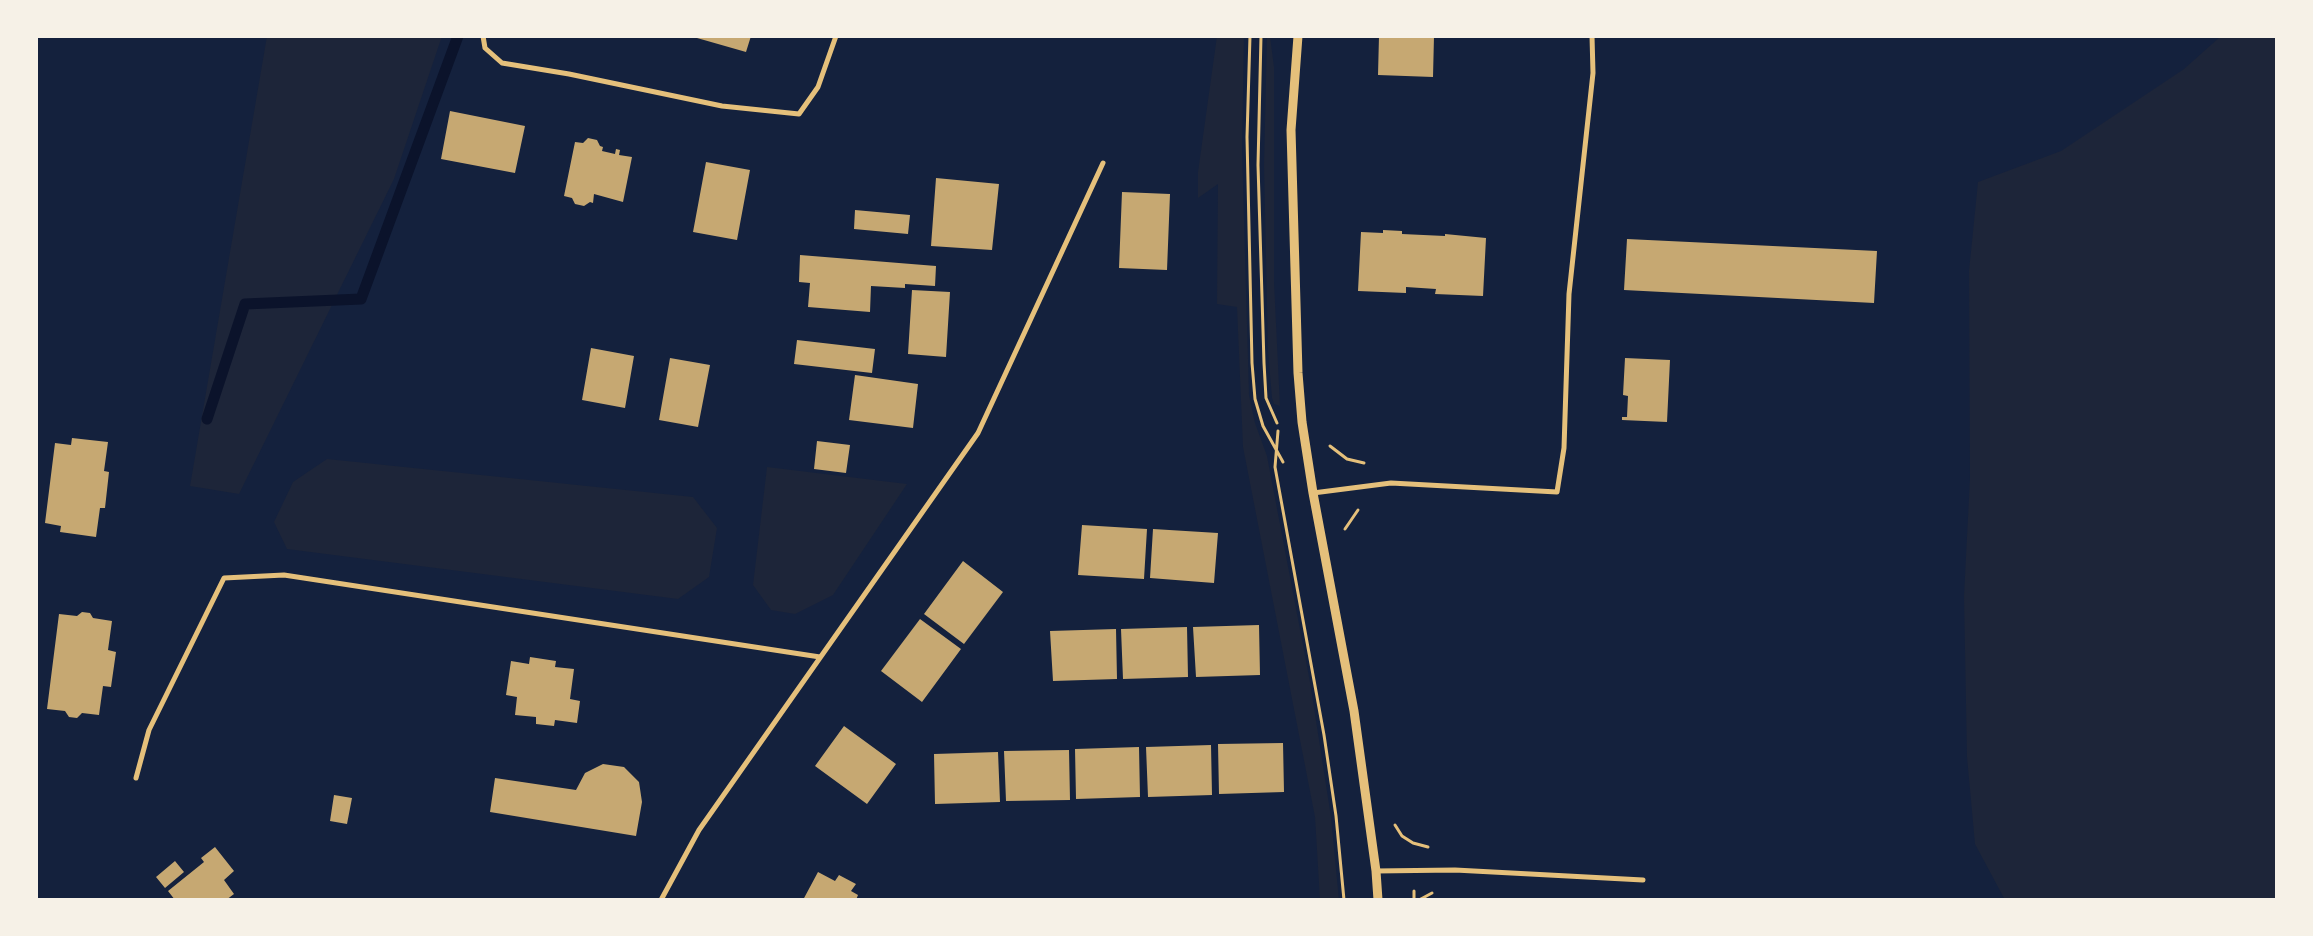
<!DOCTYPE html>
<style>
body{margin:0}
#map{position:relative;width:2313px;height:936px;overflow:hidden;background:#14213d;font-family:"Space Grotesk",sans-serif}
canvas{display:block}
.frame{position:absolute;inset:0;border:38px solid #f6f1e7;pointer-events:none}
</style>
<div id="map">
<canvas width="2313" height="936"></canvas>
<div class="frame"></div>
</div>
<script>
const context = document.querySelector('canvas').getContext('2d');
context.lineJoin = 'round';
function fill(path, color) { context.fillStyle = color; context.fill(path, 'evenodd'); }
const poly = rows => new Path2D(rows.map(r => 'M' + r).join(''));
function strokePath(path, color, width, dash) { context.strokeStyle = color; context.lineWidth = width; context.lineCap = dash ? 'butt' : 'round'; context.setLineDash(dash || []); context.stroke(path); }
fill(poly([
 [267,36,442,36,394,179,239,494,190,486],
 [1217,36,1244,36,1242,149,1249,395,1255,423,1267,456,1310,682,1331,817,1339,900,1320,900,1315,817,1243,447,1237,307,1217,304,1218,184,1198,198,1198,172],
 [1267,36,1270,36,1274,67,1274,282,1280,406,1274,404,1272,398,1268,352,1264,165],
 [2221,36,2277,36,2277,900,2005,900,1975,844,1967,757,1964,596,1970,478,1969,271,1978,182,2061,151,2184,69],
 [327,459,693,497,717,528,709,577,678,599,287,549,274,522,293,482],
 [767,467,907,484,833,595,795,614,771,610,753,585]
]), '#1d2539');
strokePath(poly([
 [207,419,245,304,361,299,458,36]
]), '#0b132b', 11);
fill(poly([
 [690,36,751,36,746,52],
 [1379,36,1434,36,1433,77,1378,75],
 [450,111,525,126,515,173,441,159],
 [588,138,597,140,600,146,603,147,602,151,615,154,616,149,620,150,619,155,632,157,623,202,594,194,593,203,590,202,584,206,575,204,572,198,564,196,575,142,583,143],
 [706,162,750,170,737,240,693,232],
 [936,178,999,184,992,250,931,246],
 [1122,192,1170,194,1167,270,1119,268],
 [855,210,910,215,908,234,854,229],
 [1383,230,1402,231,1402,234,1445,236,1445,234,1486,238,1483,296,1435,294,1436,289,1406,287,1406,293,1358,291,1361,232,1383,233],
 [1627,239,1877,251,1874,303,1624,290],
 [800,255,936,266,935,286,905,284,905,288,871,286,870,312,808,307,810,283,799,282],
 [912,290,950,292,946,357,908,354],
 [797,340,875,349,872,373,794,364],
 [591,348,634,356,625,408,582,400],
 [670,358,710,365,698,427,659,420],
 [1625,358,1670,360,1667,422,1622,420,1622,417,1627,417,1628,396,1623,395],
 [855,375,918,384,913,428,849,420],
 [72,438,108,442,104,471,109,472,105,508,100,508,96,537,60,532,61,526,45,523,55,443,71,445],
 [817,441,850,445,846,473,814,469],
 [1082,525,1147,529,1144,579,1078,575],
 [1153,529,1218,533,1214,583,1150,578],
 [963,561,1003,592,964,644,924,614],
 [82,612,90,613,93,618,112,621,108,650,116,652,111,687,103,686,99,715,82,713,77,718,69,717,65,711,47,709,59,614,77,616],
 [920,619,961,649,922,702,881,671],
 [1259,625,1260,675,1196,677,1193,627],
 [1187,627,1188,677,1123,679,1121,629],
 [1116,629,1117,679,1053,681,1050,631],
 [530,657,556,661,555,667,574,669,570,699,580,701,577,723,555,720,554,726,536,724,536,717,515,715,517,697,506,695,511,661,529,664],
 [844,726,896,764,867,804,815,766],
 [1283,743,1284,792,1219,794,1218,744],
 [1211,745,1212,795,1148,797,1146,747],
 [1139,747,1140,797,1076,799,1075,749],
 [1069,750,1070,800,1006,801,1004,751],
 [998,752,1000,802,935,804,934,754],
 [603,764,624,767,639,782,642,802,636,836,490,812,495,778,576,790,585,773],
 [334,795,352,798,347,824,330,821],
 [215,847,234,871,224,880,234,894,226,900,175,900,168,891,204,862,201,858],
 [175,861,184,872,165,888,156,877],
 [818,872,835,881,839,875,856,884,851,891,858,895,856,900,803,900]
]), '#c6a872');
strokePath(poly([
 [1250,36,1247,137,1252,363,1255,399,1263,426,1283,462],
 [1261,36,1258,165,1264,363,1266,398,1277,423],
 [1278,431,1275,467,1324,735,1336,816,1344,900],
 [1330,446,1347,459,1364,463],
 [1345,529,1358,510],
 [1395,825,1402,836,1413,843,1428,847],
 [1414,891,1414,900],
 [1419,900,1432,893]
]), '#e5c07b', 3);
strokePath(poly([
 [483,36,485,48,502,63,569,74,722,106,799,114,818,87,836,36],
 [1313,493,1391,483,1557,492,1564,448,1569,294,1593,73,1592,36],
 [136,778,149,730,224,578,284,575,820,657],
 [1376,871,1455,870,1643,880],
 [661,900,699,830,978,433,1103,163]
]), '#e5c07b', 5);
strokePath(poly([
 [1298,36,1291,130,1298,373,1302,422,1313,493,1354,711,1376,871,1378,900]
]), '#e5c07b', 9);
</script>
